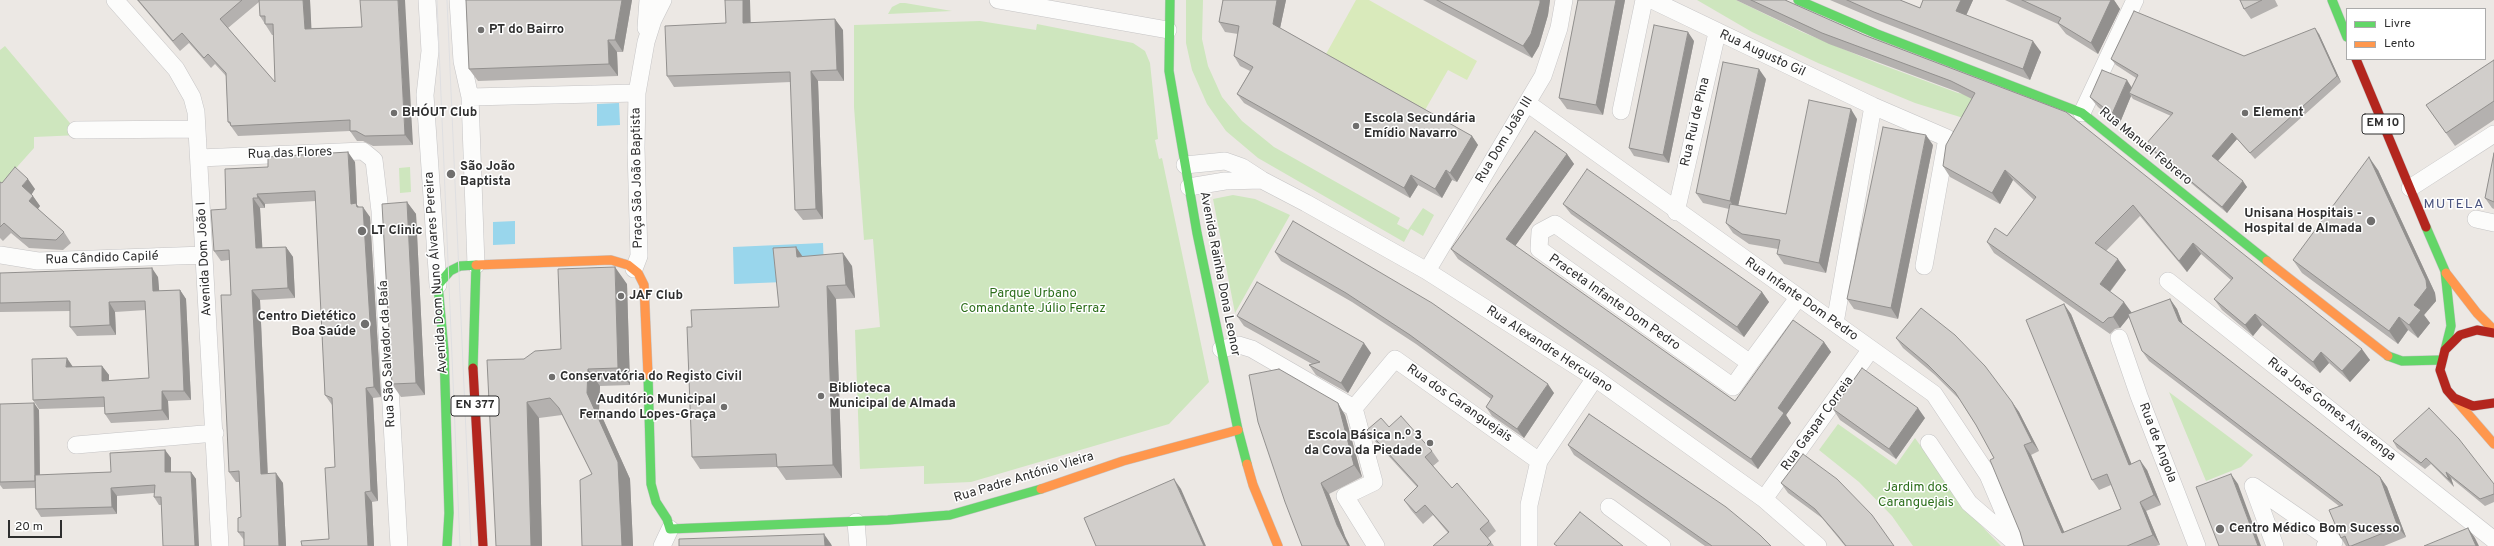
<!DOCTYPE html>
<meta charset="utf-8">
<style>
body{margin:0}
#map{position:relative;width:2494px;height:546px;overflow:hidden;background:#ece8e4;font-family:Overpass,sans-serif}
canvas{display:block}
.legend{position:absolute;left:2346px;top:8px;width:140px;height:52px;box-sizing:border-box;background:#fff;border:1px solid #ababab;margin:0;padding:5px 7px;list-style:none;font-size:12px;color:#2e2e2e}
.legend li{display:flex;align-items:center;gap:8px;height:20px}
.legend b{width:20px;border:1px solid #ababab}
.scale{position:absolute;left:8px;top:520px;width:54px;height:18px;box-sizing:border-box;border:2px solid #2e2e2e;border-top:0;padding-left:5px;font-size:12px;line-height:14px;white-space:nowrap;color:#2e2e2e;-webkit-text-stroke:3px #fff;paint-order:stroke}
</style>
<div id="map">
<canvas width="2494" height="546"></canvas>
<ul class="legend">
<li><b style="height:5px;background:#63d668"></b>Livre</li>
<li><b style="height:5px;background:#ff974d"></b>Lento</li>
</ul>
<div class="scale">20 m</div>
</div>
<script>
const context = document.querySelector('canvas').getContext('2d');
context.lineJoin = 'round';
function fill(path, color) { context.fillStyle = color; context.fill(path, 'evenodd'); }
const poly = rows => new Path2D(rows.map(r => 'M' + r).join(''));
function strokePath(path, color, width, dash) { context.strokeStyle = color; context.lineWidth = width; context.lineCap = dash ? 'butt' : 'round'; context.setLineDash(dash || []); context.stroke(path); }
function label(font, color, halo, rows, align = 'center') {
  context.font = font + ' Overpass,sans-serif'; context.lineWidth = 3; context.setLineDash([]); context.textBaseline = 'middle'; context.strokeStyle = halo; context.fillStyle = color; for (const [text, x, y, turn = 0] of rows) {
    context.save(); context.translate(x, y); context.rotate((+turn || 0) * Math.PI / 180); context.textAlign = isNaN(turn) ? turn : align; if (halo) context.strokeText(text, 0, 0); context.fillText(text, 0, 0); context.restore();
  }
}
fill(poly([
 [1186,0,1203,0,1202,39,1208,66,1222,97,1242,121,1274,147,1400,218,1397,224,1408,230,1423,208,1434,215,1423,236,1411,229,1404,242,1258,158,1226,131,1207,104,1192,70,1186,43],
 [1697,0,1736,0,1802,32,1877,63,1958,93,1975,96,1973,121,1915,103,1818,63,1752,32],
 [900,3,905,3,952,11,888,14,892,7],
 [980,21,1036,30,1037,24,1133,43,1145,51,1150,63,1158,139,1155,140,1159,159,1162,158,1209,382,1169,424,971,482,924,484,924,466,860,469,855,330,880,327,873,239,864,240,854,107,854,25],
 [5,46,80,135,34,137,34,148,0,186,0,50],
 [410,167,411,192,400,193,399,168],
 [1233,195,1255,199,1290,215,1235,313,1213,199],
 [2169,392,2253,455,2241,467,2206,481],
 [1838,424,1896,465,1915,438,1968,512,2001,546,1913,546,1892,516,1859,482,1819,450]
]), '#cee6be');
fill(poly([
 [1356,0,1369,0,1477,61,1467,80,1448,70,1425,110,1326,54]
]), '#d9eabb');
fill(poly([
 [619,103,620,125,597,126,597,104],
 [515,221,515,244,493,245,493,222],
 [823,243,824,268,784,282,734,284,733,247]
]), '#99d6ec');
const street = poly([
 [115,0,176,69,192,97,196,112,220,546],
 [427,0,430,51,425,95,438,285],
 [458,0,462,61,470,97,476,265],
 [998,0,1168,30],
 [1652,0,1873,106,1947,138,1924,266],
 [646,28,648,0],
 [470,97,637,93],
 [1527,103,1934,394,1988,475,2018,546],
 [1621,111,1644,0],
 [2082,113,2135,0],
 [76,130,197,129],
 [199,158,363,151,374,160,380,211,399,546],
 [1185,165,1225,161,1242,167,1262,180,1306,203,1427,271,1595,378,1764,499,1818,546],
 [1189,187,1225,181,1262,180],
 [2410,188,2494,134],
 [1676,212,1717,33],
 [2476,219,2494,223],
 [0,255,38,261,204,255],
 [634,269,639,256,636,148,637,93,646,42,653,20,663,0],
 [1427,271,1543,76,1559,28,1564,0],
 [2168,281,2494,540],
 [1835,323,1873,106],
 [2119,338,2139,396,2197,546],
 [1221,349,1239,345,1252,349,1354,408,1395,359,1539,461],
 [1750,363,1733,387,1539,249,1540,232,1555,224,1750,363,1798,298],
 [1354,408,1374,482,1345,496,1376,546],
 [1929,443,1969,503,2014,542],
 [76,445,215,433],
 [1764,499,1871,349],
 [1609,507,1662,546],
 [856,522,858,546],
 [662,546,670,529],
 [1529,546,1529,505,1539,461,1595,378],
 [2275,546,2253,486,2334,542,2325,546]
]);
const fast = poly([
 [1170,0,1169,71,1197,233,1238,430,1247,464],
 [1798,0,1877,34,2082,113,2267,261],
 [2332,0,2347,37],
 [2426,227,2445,271,2451,326,2445,350],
 [2388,356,2402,361,2442,360],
 [648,375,651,484,656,502,667,519,670,529,888,520,950,515,1041,489],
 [447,546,449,513,444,351,438,285,450,271,460,266,476,265,473,368]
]);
const slow = poly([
 [2267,261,2388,356],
 [476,265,611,260,628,265,638,273,644,285,648,375],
 [2446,273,2477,313,2494,330],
 [2455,399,2494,444],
 [1247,464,1253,485,1278,546],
 [1041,489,1123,461,1238,430]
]);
const jam = poly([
 [2356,59,2426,227],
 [2494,333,2477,330,2460,335,2445,350,2440,370,2447,390,2454,398,2473,406,2494,403],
 [473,368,483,546]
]);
strokePath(street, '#c5c4c5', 18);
strokePath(fast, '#c5c4c5', 10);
strokePath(slow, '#c5c4c5', 10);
strokePath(jam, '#c5c4c5', 10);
strokePath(street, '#fcfcfb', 17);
strokePath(fast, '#63d668', 9);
strokePath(slow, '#ff974d', 9);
strokePath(jam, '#b3261e', 9);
strokePath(poly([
 [437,0,460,546],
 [447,0,471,546]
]), '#dfdfe1', 1);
fill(poly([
 [137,0,310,0,311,28,362,27,413,145,373,146,363,141,357,141,350,131,238,136,228,122,226,76,215,64,211,68,189,43,180,51],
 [259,2,260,16,272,35,274,35,275,82,228,28],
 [466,0,632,0,623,52,617,52,618,76,478,81,469,69],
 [1223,0,1286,0,1280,28,1472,136,1478,145,1457,182,1452,180,1442,198,1418,185,1410,198,1244,103,1237,94,1250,71,1240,66,1234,56,1238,34,1225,32,1219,22],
 [1423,0,1550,0,1548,15,1539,46,1532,58],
 [1578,0,1625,0,1603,115,1567,109,1559,98],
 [1736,0,1787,0,1787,1,1864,35,2066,112,2370,360,2350,382,2329,363,2320,373,2262,325,2253,336,2222,310,2214,299,2231,280,2201,254,2187,272,2140,216,2106,251,2126,270,2110,292,2132,313,2170,299,2177,309,2183,325,2380,477,2387,487,2406,537,2384,546,2346,546,2341,538,2339,506,2149,361,2142,351,2129,317,2120,328,2115,329,2110,334,1994,253,1987,242,2007,236,2034,200,2013,180,2000,204,1950,177,1943,166,1972,99,1958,92,1829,44],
 [1830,0,1900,0,1920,8,1923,0,1973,0,1966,16,2041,52,2030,80,1882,22],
 [2005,0,2114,0,2120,9,2098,54,2066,34,2058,24],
 [2240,0,2275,0,2278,6,2251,19,2244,9],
 [750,22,843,30,844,81,818,81,823,219,803,220,795,210,791,82,674,87,667,76],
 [2319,34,2341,82,2255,159,2237,139,2218,161,2247,187,2227,213,2151,150,2146,144,2171,116,2133,99,2131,96,2119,125,2098,107,2090,97,2132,87,2136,78,2116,65,2111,59,2244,56],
 [1694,41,1669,163,1634,156,1629,148],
 [2494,60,2494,120,2455,146,2426,105],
 [1766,79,1738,206,1786,214,1857,119,1826,273,1784,264,1777,254,1778,249,1749,244,1733,233,1726,223,1729,209,1703,203,1696,193],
 [1933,145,1898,319,1854,309,1847,299],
 [2494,153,2494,209,2492,208,2485,198],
 [1567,154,1574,164,1515,246,1735,401,1824,342,1831,352,1786,415,1791,423,1758,469,1458,259,1451,249],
 [355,162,357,205,359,207,370,217,381,397,373,398,378,501,372,502,374,546,302,546,329,539,335,467,332,405,325,395,316,201,265,204,265,208,260,208,262,248,286,247,293,257,295,298,260,300,268,474,283,483,286,546,244,546,244,540,238,532,241,517,240,482,236,482,229,472,231,295,229,260,221,261,214,251,226,209,268,167],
 [2378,170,2435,293,2436,301,2424,315,2430,323,2418,338,2408,330,2398,344,2302,273,2293,260],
 [0,182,2,183,35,189,31,194,40,206,38,209,64,232,71,243,63,250,29,248,11,233,3,241,0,238],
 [407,202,416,214,425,395,401,397,392,384],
 [1563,204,1762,292,1769,302,1744,337,1571,214],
 [796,247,802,257,852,266,855,298,836,299,842,478,786,480,777,467,700,469,692,457,692,327,779,307],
 [1275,252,1554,393,1524,438,1492,416,1486,407,1491,399,1416,344,1352,302,1281,261],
 [0,273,158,277,159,291,180,290,186,299,191,400,168,401,169,420,111,423,105,414,104,407,39,409,33,400,73,367,102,366,109,375,109,381,149,378,146,310,115,312,116,335,77,336,70,327,70,311,0,312],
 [627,284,630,385,600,386,599,410,630,479,633,546,582,546,592,474,562,415,539,418,542,546,496,546,524,359,561,349],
 [2071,314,2131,464,2147,470,2161,505,2146,511,2160,545,2156,546,2024,546,2020,532,1994,458,1976,425,1960,400,1935,375,1903,348,1896,338,2012,402,2019,412,2039,451,2031,455,2064,532,2121,509,2111,485,2099,490,2092,480],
 [1237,316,1371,353,1348,393,1316,375,1309,365,1312,364,1244,326],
 [1249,375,1345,415,1362,477,1329,494,1345,536],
 [0,404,39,410,40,475,111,472,165,450,171,458,171,472,191,472,196,479,161,505,159,505,154,497,154,493,117,496,117,514,41,517,36,509,35,488,3,489,0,485],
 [1833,409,1925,418,1896,459,1840,420],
 [1389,427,1432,451,1439,461,1433,466,1452,488,1489,521,1496,531,1488,538,1494,546,1433,546,1448,533,1433,515,1423,524,1411,510,1404,500,1417,487,1374,440,1367,430],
 [2393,441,2494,484,2494,502,2485,506,2451,478,2454,487,2431,464,2425,469,2397,448],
 [1568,445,1771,546,1705,546,1574,455],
 [1781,483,1894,546,1845,546,1822,518,1788,493]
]), '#b4b1af');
fill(poly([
 [303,0,310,0,312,39,305,29],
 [398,0,405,0,413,145,405,135],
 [622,0,632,0,623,52,615,40],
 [743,0,750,0,751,33,743,23],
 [1277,0,1286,0,1279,33,1273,24],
 [1540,0,1550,0,1548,15,1539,46,1532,58,1523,46],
 [1616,0,1625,0,1603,115,1596,105],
 [1961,0,1973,0,1963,22,1956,11],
 [2111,0,2114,0,2120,9,2098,54,2091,43],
 [835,19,843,30,844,81,837,70],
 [2315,28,2319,34,2341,82,2337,76],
 [1688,32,1694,41,1669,163,1663,155],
 [608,40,617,52,618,76,609,64],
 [2033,41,2041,52,2030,80,2023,69],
 [1759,69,1766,79,1737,211,1730,201],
 [811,71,818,81,823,219,816,209],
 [2127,80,2134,91,2129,93,2131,96,2119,125,2112,114],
 [1851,109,1857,119,1826,273,1819,263],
 [2232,133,2237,139,2217,162,2212,156],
 [1926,135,1933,145,1898,319,1891,308],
 [1472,136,1478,145,1457,182,1450,173],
 [348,152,355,162,357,205,363,213,351,204],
 [1567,154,1574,164,1513,249,1506,239],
 [2369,157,2378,170,2435,293,2436,301,2424,315,2430,323,2418,338,2409,325],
 [1446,170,1452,180,1442,198,1435,189],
 [2005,170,2013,180,2000,204,1992,193],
 [1411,175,1418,185,1410,198,1404,188],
 [28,179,35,189,30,197,22,186],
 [2243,181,2247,187,2227,213,2222,207],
 [257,194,265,204,265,208,258,198],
 [33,196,40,206,36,211,29,201],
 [253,198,260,208,263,258,256,248],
 [407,202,416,214,425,395,416,383],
 [363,207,370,217,381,397,374,387],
 [2193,243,2201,254,2187,272,2179,261],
 [286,247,293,257,295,298,288,288],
 [796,247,805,260,797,257],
 [843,253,852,266,855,298,846,285],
 [2118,259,2126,270,2107,295,2100,284],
 [615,267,627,284,630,385,618,368],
 [152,268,158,277,160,300,153,291],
 [827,286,836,299,842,478,833,465],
 [180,290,186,299,191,400,184,391],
 [252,290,260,300,268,484,261,474],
 [1762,292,1769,302,1744,337,1737,327],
 [2170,299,2177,309,2186,332,2179,321],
 [109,302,115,312,116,335,110,325],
 [2124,302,2132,313,2120,328,2113,317],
 [2064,304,2071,314,2136,475,2129,465],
 [2255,314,2262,325,2253,336,2245,325],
 [2399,317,2408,330,2398,344,2389,331],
 [1824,342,1831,352,1786,415,1791,423,1758,469,1751,459,1778,408],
 [1364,343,1371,353,1348,393,1341,383],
 [2362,349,2370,360,2350,382,2342,371],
 [2321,352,2329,363,2320,373,2313,362],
 [67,358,73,367,66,367],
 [102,366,109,375,109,391,102,381],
 [588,369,600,386,599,410,630,479,633,546,622,546,587,393],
 [1548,384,1554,393,1524,438,1517,429],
 [366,388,373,398,378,501,371,491],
 [162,391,168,401,169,420,162,410],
 [527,402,539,418,542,546,531,546],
 [2012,402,2019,412,2039,451,2032,442],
 [34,403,39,410,40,488,35,481],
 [1338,403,1345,415,1362,477,1354,465],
 [1918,408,1925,418,1896,459,1889,449],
 [2024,445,2031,455,2069,543,2062,533],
 [165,450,171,458,171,479,165,472],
 [2140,460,2147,470,2161,505,2154,495],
 [191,472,196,479,199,546,195,546],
 [2446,472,2451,478,2454,487,2449,480],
 [276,473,283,483,286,546,279,546],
 [2231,474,2238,484,2261,546,2258,546],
 [2380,477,2387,487,2406,537,2398,527],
 [1174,479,1181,489,1206,546,1204,546],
 [1321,483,1329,494,1345,536,1350,546,1348,546,1337,525],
 [111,488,117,496,117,514,112,507],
 [365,492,372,502,374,546,368,546],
 [2140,502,2146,511,2160,545,2153,535],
 [2468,528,2475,538,2479,546,2476,546],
 [824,534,831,544,832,546,825,546]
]), '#92908e');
const building = poly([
 [138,0,242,0,220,19,275,82,273,24,265,24,265,16,260,16,259,0,303,0,305,29,362,27,360,0,398,0,405,135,365,136,356,131,350,131,350,120,231,126,230,122,228,122,226,73,208,54,204,58,182,33,173,41,138,0],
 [466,0,622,0,615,40,608,40,609,64,469,69,466,0],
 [725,0,743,0,743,23,835,19,837,70,811,71,816,209,795,210,790,72,667,76,665,26,726,23,725,0],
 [1223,0,1277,0,1273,24,1472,136,1450,173,1446,170,1435,189,1411,175,1404,188,1237,94,1253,67,1234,56,1239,26,1219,22,1223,0],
 [1437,0,1540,0,1540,3,1531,34,1523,46,1437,0],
 [1578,0,1616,0,1596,105,1559,98,1578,0],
 [1751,0,1785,0,1864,35,2066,112,2362,349,2342,371,2321,352,2313,362,2255,314,2245,325,2214,299,2233,278,2193,243,2179,261,2133,205,2095,243,2118,259,2100,284,2124,302,2113,317,2108,318,2103,323,1987,242,1995,228,2007,236,2036,197,2005,170,1992,193,1943,166,1946,145,1975,93,1951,81,1822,33,1751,0],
 [1847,0,1900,0,1920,8,1923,0,1961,0,1956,11,2033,41,2023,69,1874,12,1847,0],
 [2022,0,2111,0,2091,43,2058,23,2061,18,2022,0],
 [2240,0,2262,0,2244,9,2240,0],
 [2134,11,2244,56,2315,28,2337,76,2250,153,2232,133,2212,156,2243,181,2222,207,2146,144,2173,113,2129,93,2138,75,2111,59,2134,11],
 [1654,25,1688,32,1663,155,1629,148,1654,25],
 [2494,60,2494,101,2446,133,2426,105,2494,60],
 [1723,62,1759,69,1730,201,1696,193,1723,62],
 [2102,70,2127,80,2112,114,2090,97,2102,70],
 [1809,100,1851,109,1819,263,1777,254,1780,240,1742,234,1726,223,1730,204,1786,214,1809,100],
 [1883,127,1926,135,1891,308,1847,299,1883,127],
 [1535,131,1567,154,1506,239,1735,401,1793,320,1824,342,1778,408,1784,413,1751,459,1451,249,1535,131],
 [348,152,351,204,356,203,357,207,363,207,374,387,366,388,371,491,365,492,368,546,302,546,301,541,329,539,325,468,335,467,332,398,325,395,315,191,257,194,258,198,253,198,256,248,286,247,288,288,252,290,261,474,276,473,279,546,244,546,244,532,238,532,238,518,241,517,239,471,229,472,221,295,231,295,229,250,214,251,211,210,226,209,225,169,268,167,268,157,348,152],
 [2494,153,2494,202,2485,198,2494,153],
 [2369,157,2426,280,2427,288,2414,305,2421,310,2409,325,2399,317,2389,331,2293,260,2369,157],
 [15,167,28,179,22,186,33,196,29,201,64,232,56,240,21,238,4,223,0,227,0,182,2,183,15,167],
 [1587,169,1762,292,1737,327,1563,204,1587,169],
 [407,202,416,383,392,384,382,204,407,202],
 [1293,221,1432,303,1548,384,1517,429,1486,407,1493,396,1410,335,1346,293,1275,252,1293,221],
 [796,247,797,257,843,253,846,285,827,286,833,465,777,467,776,454,692,457,687,327,692,327,691,310,779,307,773,248,796,247],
 [615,267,618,368,588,369,587,393,618,462,622,546,582,546,580,480,592,474,559,408,550,398,527,402,531,546,496,546,487,360,524,359,535,351,561,349,558,269,615,267],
 [152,268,153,291,180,290,184,391,162,391,162,410,105,414,104,397,33,400,32,359,67,358,66,367,102,366,102,381,149,378,145,301,109,302,110,325,70,327,70,301,0,303,0,273,152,268],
 [1257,282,1364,343,1341,383,1309,365,1320,362,1237,316,1257,282],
 [2170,299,2179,321,2380,477,2398,527,2351,546,2349,546,2345,536,2341,538,2329,510,2343,505,2142,351,2128,314,2170,299],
 [2064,304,2129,465,2140,460,2154,495,2140,502,2153,535,2127,546,2024,546,2020,532,1990,460,1994,458,1976,425,1955,392,1928,365,1896,338,1921,308,1955,335,1985,366,2012,402,2032,442,2024,445,2062,533,2121,509,2107,474,2092,480,2026,320,2064,304],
 [1862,368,1918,408,1889,449,1833,409,1862,368],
 [1279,369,1338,403,1354,465,1321,483,1337,525,1348,546,1302,546,1300,541,1285,502,1258,422,1249,375,1279,369],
 [34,403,35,481,0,482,0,404,34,403],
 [2429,408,2459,439,2494,484,2494,494,2480,499,2446,472,2449,480,2426,458,2421,463,2393,441,2429,408],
 [1589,414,1726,507,1760,535,1771,546,1712,546,1568,445,1589,414],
 [1401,416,1432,451,1425,457,1452,488,1457,483,1489,521,1480,529,1491,542,1487,546,1433,546,1449,532,1425,505,1416,513,1404,500,1418,486,1367,430,1381,418,1389,427,1401,416],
 [165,450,165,472,191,472,195,546,163,546,161,497,154,497,155,485,111,488,112,507,36,509,35,475,111,472,110,453,165,450],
 [1803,454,1837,479,1872,515,1894,546,1846,546,1839,537,1815,509,1781,483,1803,454],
 [2231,474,2258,546,2219,546,2196,487,2231,474],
 [1174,479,1204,546,1096,546,1084,518,1174,479],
 [1580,512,1623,546,1557,546,1554,544,1580,512],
 [2468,528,2476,546,2424,546,2468,528],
 [824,534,825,546,679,546,679,539,824,534]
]);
fill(building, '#d1cecb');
strokePath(building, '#92908e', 1);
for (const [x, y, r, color] of [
 [481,30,4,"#706f6e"],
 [394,113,4,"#706f6e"],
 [2245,113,4,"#706f6e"],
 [1356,126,4,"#706f6e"],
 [451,174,5,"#706f6e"],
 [2371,221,5,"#706f6e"],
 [362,231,5,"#706f6e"],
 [621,296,4,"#706f6e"],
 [365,324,5,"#706f6e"],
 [552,377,4,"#706f6e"],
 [821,396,4,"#706f6e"],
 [724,407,4,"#706f6e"],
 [1430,443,4,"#706f6e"],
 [2220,529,5,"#706f6e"]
]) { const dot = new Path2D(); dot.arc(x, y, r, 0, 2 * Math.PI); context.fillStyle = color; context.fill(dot); strokePath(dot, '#fff', 1.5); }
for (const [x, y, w] of [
 [2383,124,42],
 [475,406,48]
]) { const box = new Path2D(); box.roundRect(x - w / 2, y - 10, w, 20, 3); context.fillStyle = '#fff'; context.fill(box); strokePath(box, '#2e2e2e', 1); }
label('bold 12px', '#2e2e2e', null, [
 ["EM 10",2383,124],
 ["EN 377",475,406]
]);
label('bold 13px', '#2e2e2e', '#fff', [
 ["PT do Bairro",489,30],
 ["BHÓUT Club",402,113],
 ["Element",2253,113],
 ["Escola Secundária",1364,119],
 ["Emídio Navarro",1364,134],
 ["São João",460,167],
 ["Baptista",460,182],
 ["Unisana Hospitais -",2362,214,"right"],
 ["Hospital de Almada",2362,229,"right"],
 ["LT Clinic",371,231],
 ["JAF Club",629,296],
 ["Centro Dietético",356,317,"right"],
 ["Boa Saúde",356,332,"right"],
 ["Conservatória do Registo Civil",560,377],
 ["Biblioteca",829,389],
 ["Municipal de Almada",829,404],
 ["Auditório Municipal",716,400,"right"],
 ["Fernando Lopes-Graça",716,415,"right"],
 ["Escola Básica n.º 3",1422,436,"right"],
 ["da Cova da Piedade",1422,451,"right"],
 ["Centro Médico Bom Sucesso",2229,529]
], 'left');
label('13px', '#2e2e2e', '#fff', [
 ["Rua Augusto Gil",1762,54,25],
 ["Rua Rui de Pina",1696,122,-77],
 ["Rua Dom João III",1505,140,-59],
 ["Rua Manuel Febrero",2145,147,39],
 ["Rua das Flores",290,154,-2],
 ["Praça São João Baptista",638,178,-91],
 ["Rua Cândido Capilé",102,259,-2],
 ["Avenida Dom João I",205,259,-93],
 ["Avenida Dom Nuno Álvares Pereira",437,273,-94],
 ["Avenida Rainha Dona Leonor",1219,274,79],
 ["Rua Infante Dom Pedro",1801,300,35],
 ["Praceta Infante Dom Pedro",1614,303,35],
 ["Rua Alexandre Herculano",1549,350,33],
 ["Rua São Salvador da Baía",388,354,-93],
 ["Rua dos Caranguejais",1459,404,35],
 ["Rua José Gomes Alvarenga",2331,410,38],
 ["Rua Gaspar Correia",1818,424,-54],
 ["Rua de Angola",2157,443,69],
 ["Rua Padre António Vieira",1024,478,-17]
]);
label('13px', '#2c6e1b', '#fff', [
 ["Parque Urbano",1033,294],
 ["Comandante Júlio Ferraz",1033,309],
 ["Jardim dos",1916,488],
 ["Caranguejais",1916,503]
]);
context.letterSpacing = '1px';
label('14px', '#4d5680', '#fff', [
 ["MUTELA",2454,205]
]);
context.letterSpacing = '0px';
</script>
